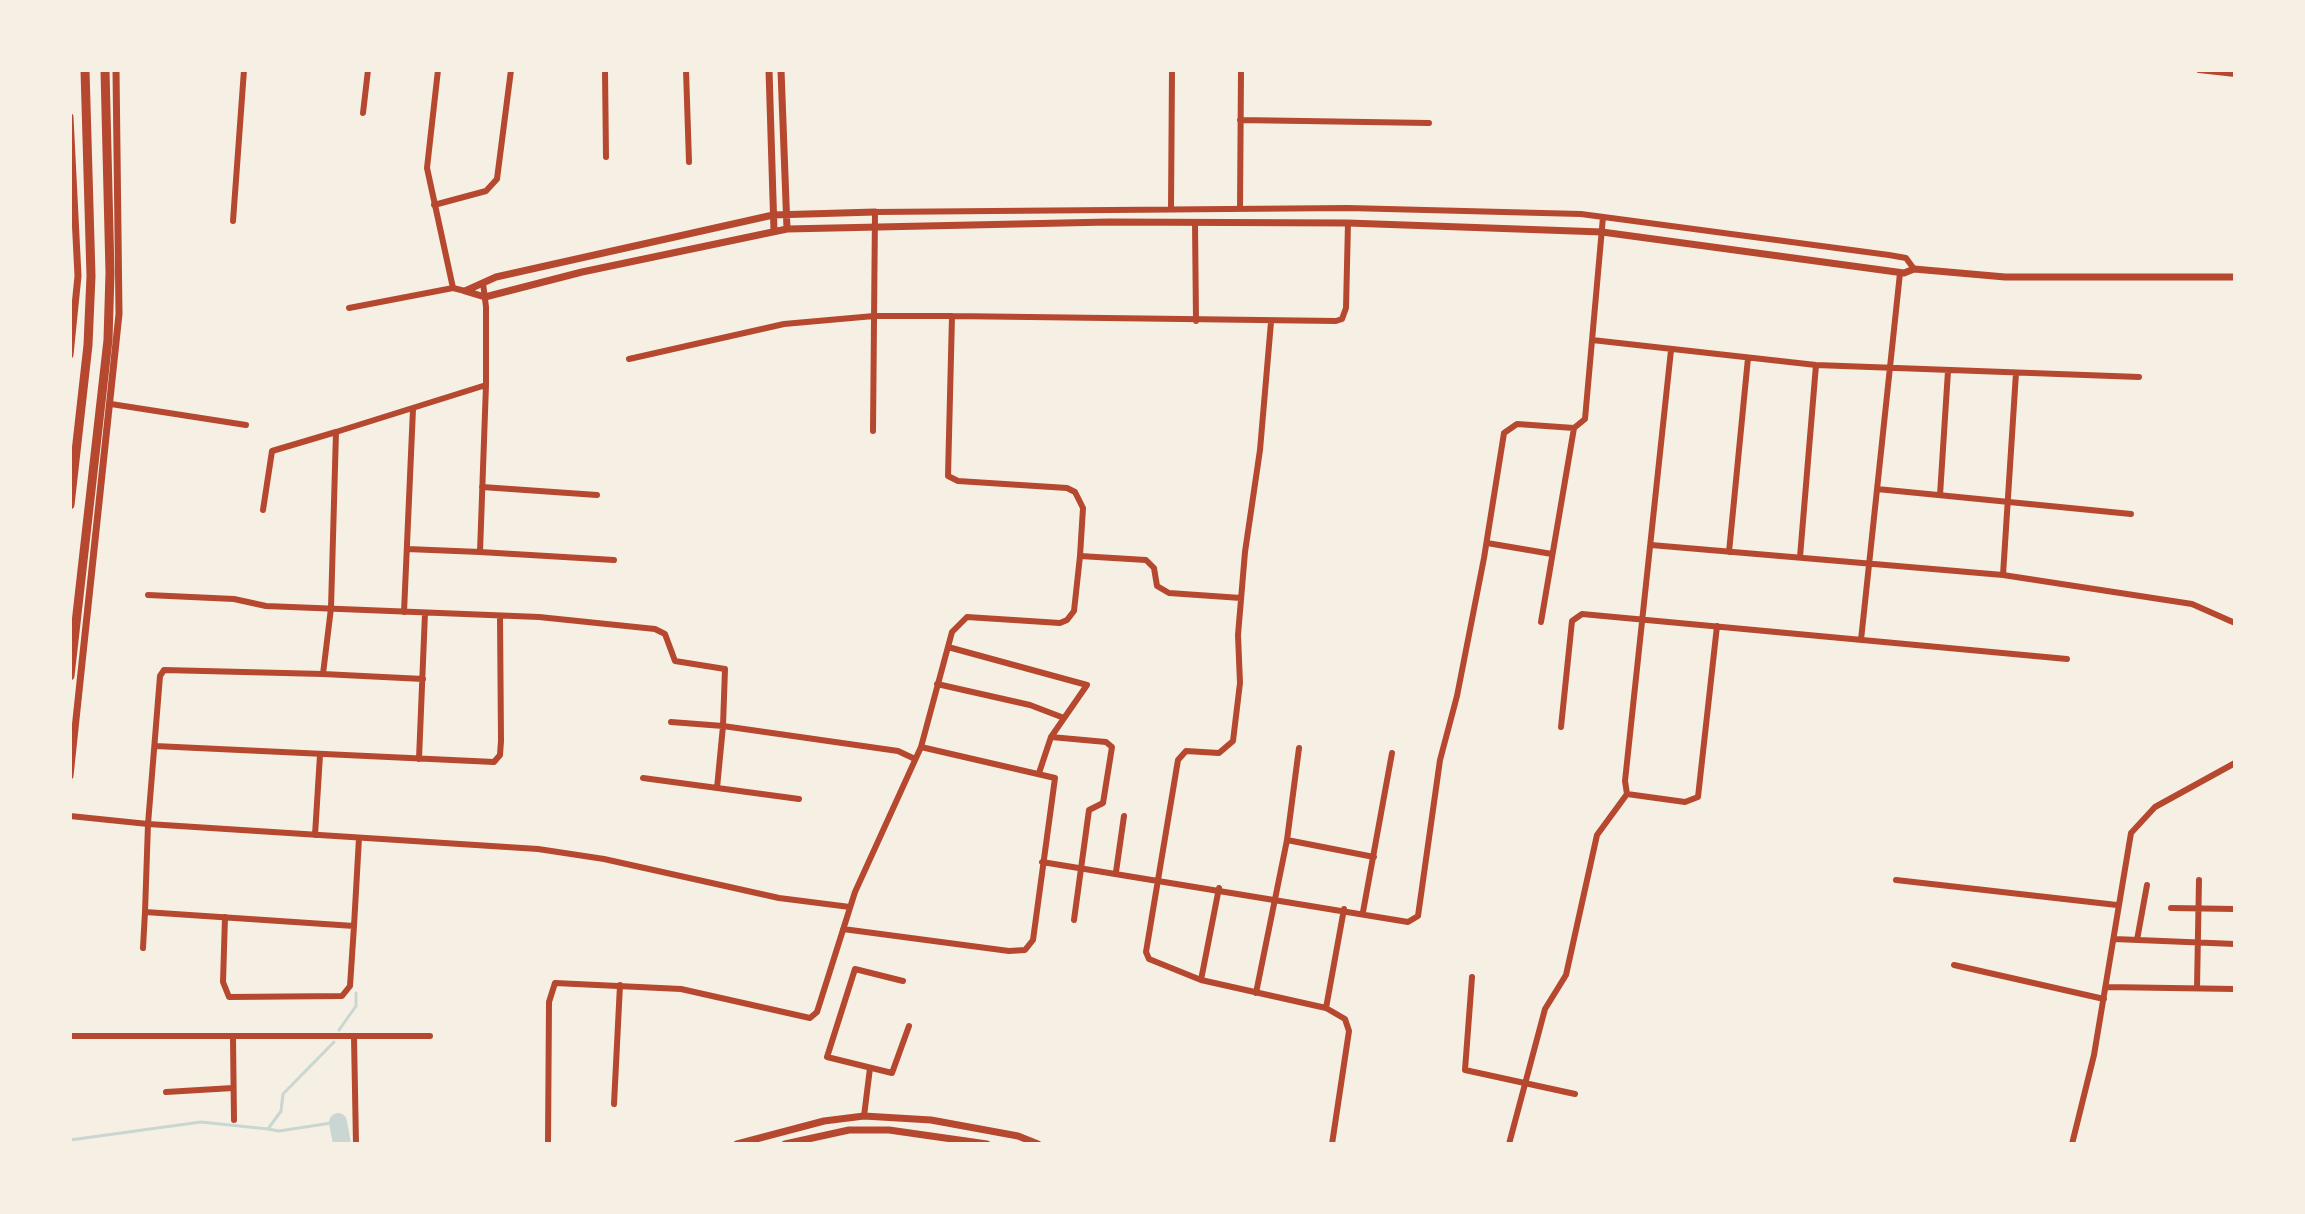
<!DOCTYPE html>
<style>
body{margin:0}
#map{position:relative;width:2305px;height:1214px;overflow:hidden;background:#f6efe4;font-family:Jost,sans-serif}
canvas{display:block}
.frame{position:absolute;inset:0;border:72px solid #f6efe4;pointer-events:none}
</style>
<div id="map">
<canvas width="2305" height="1214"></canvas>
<div class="frame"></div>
</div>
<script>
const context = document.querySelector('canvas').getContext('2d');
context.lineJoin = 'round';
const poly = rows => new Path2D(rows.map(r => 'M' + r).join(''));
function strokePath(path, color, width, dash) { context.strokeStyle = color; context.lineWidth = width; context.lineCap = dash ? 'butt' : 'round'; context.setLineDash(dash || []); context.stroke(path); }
strokePath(poly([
 [339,1030,356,1006,356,993],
 [334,1042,283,1094,281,1111,268,1129,279,1131,338,1122],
 [70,1140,201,1122,268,1129]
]), '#c9d6d2', 3);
strokePath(poly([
 [338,1122,342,1144]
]), '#c9d6d2', 18);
strokePath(poly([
 [438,70,427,168,453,288],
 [605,70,606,157],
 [686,70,689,162],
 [2199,70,2235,74],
 [363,113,368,70],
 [1240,120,1429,123],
 [434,205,486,191,497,179,511,70],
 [1171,209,1172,70],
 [1240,209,1241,70],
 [233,221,244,70],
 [1195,222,1196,321],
 [349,308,453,288,465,291],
 [952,316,1336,321,1342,319,1346,308,1348,223],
 [1271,322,1260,450,1245,552,1238,635,1240,683,1233,741,1219,753,1186,751,1178,760,1146,952,1149,959,1201,980,1326,1008,1345,1019,1349,1031,1332,1144],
 [1592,340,1816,365,2139,377],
 [1671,350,1625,781,1627,794,1685,802,1698,797,1717,626],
 [111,404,246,425],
 [873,431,875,212,1348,208,1581,214,1889,255,1906,258,1914,269],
 [482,487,597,495],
 [1877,489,2131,514],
 [1940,495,1948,371],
 [263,510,272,451,336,432],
 [1487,543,1552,554],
 [1651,545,2003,575,2192,604,2235,623],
 [407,549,480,552,486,385],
 [480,552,614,560],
 [1729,552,1748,358],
 [1080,556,1146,560,1154,568,1157,586,1169,593,1241,598],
 [1800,557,1816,365],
 [2003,575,2016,373],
 [148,595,234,599,266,606,539,617,655,629,665,634,675,661,725,669,723,726,898,751,915,759],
 [404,612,413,409],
 [1541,622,1574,428],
 [1861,640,1900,273],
 [948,647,1087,685,1051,737,1039,773],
 [323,674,423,679],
 [937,684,1030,705,1064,718],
 [671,722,723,726,717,788],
 [1561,727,1572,621,1582,614,2067,659],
 [1051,737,1106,742,1112,747,1103,803,1089,810,1074,920],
 [155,746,494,762,500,755,501,741,500,616],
 [1299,748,1287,840,1374,857],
 [419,759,425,613],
 [643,778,799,799],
 [70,816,148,824,160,676,164,670,323,674,331,608,336,432,486,385,486,307,483,283],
 [315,835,320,755],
 [359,838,354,926,145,912,148,824,538,849,604,859,779,898,850,907],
 [1042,862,1408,922,1418,916,1440,760,1457,696,1484,558,1504,433,1517,424,1574,428,1585,419,1603,217],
 [1116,872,1124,816],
 [1896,880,2117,905],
 [2171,908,2235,909],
 [1363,912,1392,753],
 [225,917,223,982,229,997,342,996,350,986,354,926],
 [843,929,1009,951,1025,950,1033,940,1055,778,921,747],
 [2114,939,2235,944],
 [2137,940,2147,885],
 [143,948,145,912],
 [1954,965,2104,999],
 [1472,977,1465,1070,1575,1094],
 [1201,980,1219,888],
 [903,981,855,969,827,1057,892,1073,909,1026],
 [2106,987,2235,989],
 [2197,988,2199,880],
 [1256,993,1287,840],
 [1326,1008,1344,909],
 [70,1036,430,1036],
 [354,1037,356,1144],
 [233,1038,234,1120],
 [166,1092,233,1088],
 [614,1104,620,985],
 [864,1116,870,1068],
 [548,1144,549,1002,555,983,681,989,810,1018,817,1012,855,892,921,747,952,632,967,617,1060,623,1067,620,1074,611,1080,556,1083,508,1075,492,1067,488,958,481,948,476,952,316,874,316,784,324,629,359],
 [1509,1144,1545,1009,1566,975,1597,835,1627,794],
 [2072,1144,2094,1055,2131,833,2155,807,2235,763]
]), '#b5482f', 6);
strokePath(poly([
 [769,70,774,231],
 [781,70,787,229],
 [70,117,78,276,70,355],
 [875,212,773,215,496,277,465,291,485,297,582,272,787,229,1109,222,1348,223,1602,232,1904,273,1914,269,2005,277,2235,277],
 [70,776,119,314,116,70],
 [737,1144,824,1121,864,1116,931,1120,1018,1136,1038,1144],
 [785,1144,849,1130,889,1130,987,1144]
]), '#b5482f', 7);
strokePath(poly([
 [70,505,88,345,91,276,85,70],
 [70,676,108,340,110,273,105,70]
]), '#b5482f', 9);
</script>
